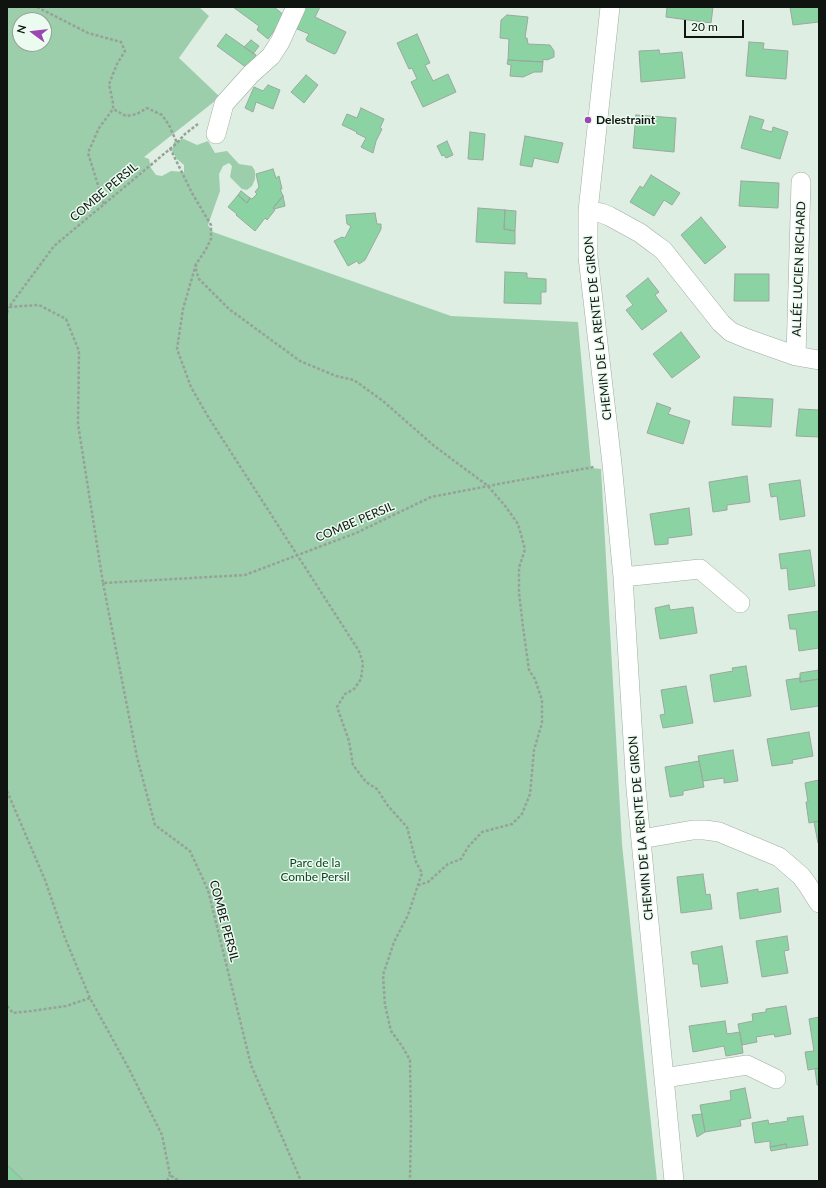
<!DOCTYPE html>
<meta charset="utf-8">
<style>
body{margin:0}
#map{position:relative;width:826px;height:1188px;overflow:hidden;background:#deeee2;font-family:Lato,sans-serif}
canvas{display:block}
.frame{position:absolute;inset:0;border:8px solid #0f1410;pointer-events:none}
.north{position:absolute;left:12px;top:12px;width:40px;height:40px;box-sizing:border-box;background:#ecfbf0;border:1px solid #949f96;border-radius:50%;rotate:285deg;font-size:11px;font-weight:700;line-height:16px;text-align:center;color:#0f1410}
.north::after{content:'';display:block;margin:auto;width:14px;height:18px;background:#9c46b3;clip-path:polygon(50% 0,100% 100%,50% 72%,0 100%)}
.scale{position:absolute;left:684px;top:20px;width:60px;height:18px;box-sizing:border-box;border:2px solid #0f1410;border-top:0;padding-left:5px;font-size:12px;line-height:14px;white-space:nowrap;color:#0f1410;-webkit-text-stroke:3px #ecfbf0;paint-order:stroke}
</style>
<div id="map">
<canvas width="826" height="1188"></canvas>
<div class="frame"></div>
<div class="north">N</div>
<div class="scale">20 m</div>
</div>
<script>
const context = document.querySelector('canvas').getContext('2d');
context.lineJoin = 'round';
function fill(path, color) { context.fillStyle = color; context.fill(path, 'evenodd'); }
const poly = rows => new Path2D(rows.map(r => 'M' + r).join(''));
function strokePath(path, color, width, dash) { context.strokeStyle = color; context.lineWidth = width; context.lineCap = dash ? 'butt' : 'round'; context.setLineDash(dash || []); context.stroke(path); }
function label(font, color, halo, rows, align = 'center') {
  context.font = font + ' Lato,sans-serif'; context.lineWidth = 3; context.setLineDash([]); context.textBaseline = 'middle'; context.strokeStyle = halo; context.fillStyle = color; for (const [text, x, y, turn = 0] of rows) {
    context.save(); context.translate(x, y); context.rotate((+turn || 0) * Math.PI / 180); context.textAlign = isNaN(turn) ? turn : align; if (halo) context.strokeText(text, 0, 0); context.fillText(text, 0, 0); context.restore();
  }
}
fill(poly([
 [7,7,199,7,209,16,179,58,220,97,144,157,149,159,151,168,156,175,162,176,171,171,184,172,184,165,177,159,172,151,174,142,179,140,184,139,197,145,208,141,215,153,227,151,239,164,252,166,255,171,255,179,252,186,247,190,242,189,230,177,232,166,229,163,223,166,219,174,220,191,208,225,213,232,451,316,578,322,591,468,601,469,622,844,657,1181,7,1181],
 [20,20,44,20,44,44,20,44]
]), '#9cceab');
const building = poly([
 [233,7,274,7,285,16,268,39,257,30,259,26,233,7],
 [304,7,320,7,315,17,346,32,336,53,334,54,307,41,306,39,309,34,295,28,304,7],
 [667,7,713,7,711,23,666,17,667,7],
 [790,7,819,7,819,22,793,25,790,7],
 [507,15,528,17,525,38,527,38,528,44,550,45,554,51,554,57,547,60,543,59,543,62,508,60,509,39,500,38,501,20,507,15],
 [226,34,256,55,247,68,217,46,226,34],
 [417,34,430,63,425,65,433,81,448,74,456,92,423,107,411,82,417,79,412,68,409,69,397,43,417,34],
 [251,40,259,46,253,54,244,47,251,40],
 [749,42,764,43,763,49,788,51,786,79,746,76,749,42],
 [659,50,660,54,682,52,685,78,641,82,639,51,659,50],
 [508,60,543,62,542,72,534,72,523,77,510,76,511,65,507,64,508,60],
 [306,75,318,85,304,103,291,92,306,75],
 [268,85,280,90,273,109,256,102,253,112,245,108,254,87,263,91,268,85],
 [361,108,384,119,380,128,382,129,376,141,373,153,361,147,366,138,356,133,357,132,342,125,347,114,357,118,361,108],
 [636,115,676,118,674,152,633,148,636,115],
 [750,116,764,120,761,129,772,132,773,127,788,132,780,159,741,148,750,116],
 [470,132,485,134,483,160,468,159,470,132],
 [525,136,563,143,558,163,534,158,532,167,520,165,525,136],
 [447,141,453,155,446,158,444,155,442,156,437,146,447,141],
 [273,169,276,178,279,176,282,189,280,189,283,196,273,208,275,210,267,220,265,218,255,231,236,215,237,214,228,207,238,195,247,203,250,198,252,199,257,194,255,192,259,187,256,174,273,169],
 [651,175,680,193,672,205,664,200,654,216,630,202,640,186,643,188,651,175],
 [741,181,779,183,778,208,739,206,741,181],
 [241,191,250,198,247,203,238,195,241,191],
 [283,196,285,206,274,209,273,208,283,196],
 [478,208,505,210,504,229,515,231,515,244,476,242,478,208],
 [505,210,516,211,515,231,504,229,505,210],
 [375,213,377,224,381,224,381,229,365,260,359,264,357,261,348,266,334,241,342,237,345,238,351,226,347,224,346,215,375,213],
 [701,217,726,247,705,264,681,235,701,217],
 [505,272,527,273,527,278,546,279,546,292,541,292,541,304,504,303,505,272],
 [735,274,769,274,769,301,734,301,735,274],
 [648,278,659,292,655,295,667,311,642,330,626,310,633,305,626,296,648,278],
 [681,332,700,357,672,378,653,354,681,332],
 [734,397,773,399,771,427,732,425,734,397],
 [657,403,671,408,668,414,690,421,683,444,647,433,657,403],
 [799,409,819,410,819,437,796,436,799,409],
 [747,476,750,502,727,505,727,510,713,512,709,482,747,476],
 [800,480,805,516,780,520,777,496,771,497,769,484,800,480],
 [689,508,692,535,668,538,668,544,655,545,650,514,689,508],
 [810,550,815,586,789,590,787,568,781,569,779,554,810,550],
 [669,605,670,610,693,607,697,633,660,639,655,608,669,605],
 [819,611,819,648,799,651,796,629,790,629,788,615,819,611],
 [746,666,751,696,714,702,710,675,733,671,732,668,746,666],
 [819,670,819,679,800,682,800,673,819,670],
 [800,678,800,682,819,679,819,706,791,710,786,680,800,678],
 [686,686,693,723,663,728,660,715,665,714,661,690,686,686],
 [809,732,813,756,792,760,793,763,772,766,767,739,809,732],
 [733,750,738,781,724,783,724,778,703,781,698,756,733,750],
 [699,761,704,787,683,791,683,795,670,797,665,767,699,761],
 [819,780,819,821,809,823,806,802,808,802,805,783,819,780],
 [819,821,819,843,818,843,814,822,819,821],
 [703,874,706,895,710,894,712,909,681,913,677,877,703,874],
 [778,888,781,912,740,919,737,893,758,889,758,892,778,888],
 [787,936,789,950,784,951,788,973,762,977,756,941,787,936],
 [722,946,728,983,701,987,698,964,693,964,691,952,722,946],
 [786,1006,791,1034,775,1037,774,1034,756,1037,757,1042,742,1045,738,1024,753,1021,752,1014,766,1012,766,1009,786,1006],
 [819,1017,819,1068,808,1070,805,1052,814,1051,809,1019,819,1017],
 [725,1021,727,1034,740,1032,743,1053,726,1056,724,1046,693,1052,689,1026,725,1021],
 [819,1068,819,1085,817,1085,815,1069,819,1068],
 [745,1088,751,1118,740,1120,741,1126,705,1132,700,1105,731,1100,730,1091,745,1088],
 [702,1114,705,1132,697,1137,692,1115,702,1114],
 [803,1116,808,1145,787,1148,786,1144,770,1147,770,1141,755,1143,752,1123,768,1120,769,1124,788,1121,787,1118,803,1116],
 [786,1144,787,1148,771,1151,770,1147,786,1144],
 [7,1165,24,1181,7,1181,7,1165]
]);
fill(building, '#8cd3a3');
strokePath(building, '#9aa89e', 1);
const street = poly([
 [610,7,588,211,588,257,612,464,623,577,636,789,674,1181],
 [216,134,224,104,251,74,271,56,280,42,296,7],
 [588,211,601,213,609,216,640,233,652,242,663,250,721,323,731,332,748,339,796,356,819,360],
 [796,356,801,182],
 [623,577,700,569,740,603],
 [641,839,693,830,705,830,719,832,779,857,801,876,807,884,819,903],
 [664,1078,747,1065,776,1079]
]);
strokePath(street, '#9fada2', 20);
strokePath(poly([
 [37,7,88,33,121,42,125,51,117,64,109,84,113,103,113,109,126,116,137,114,147,108,162,115,169,125,177,143],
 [198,124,185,134,177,143,54,246,9,307,39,305,66,319,79,351,78,424,103,583,245,575,356,533,431,497,509,482,594,467],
 [170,148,192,193,211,225,211,239,205,251,196,264,196,270,199,279,229,309,300,361,336,376,354,380,383,401,433,445,488,486,506,507,518,524,525,549,519,568,519,593,523,627,529,670,535,679,542,700,542,723,534,750,530,794,522,814,512,824,482,832,468,847,461,859,448,864,428,882,419,885],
 [104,204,88,153,99,128,113,109],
 [196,264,183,309,177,349,191,387,207,415,359,651,363,663,361,679,354,689,345,694,337,707,349,741,353,765,366,782,377,789,388,806,407,827,416,862,422,873,408,915,394,942,383,975,385,1005,391,1031,402,1046,410,1060,411,1125,410,1181],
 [7,313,9,307],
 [103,583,137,757,155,825,190,851,208,890,251,1065,301,1181],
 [7,791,45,880,65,938,90,998,129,1069,162,1135,170,1175,179,1181],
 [7,1006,13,1013,31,1011,66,1006,90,998],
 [61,1181,62,1181],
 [167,1181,170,1175]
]), '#96a298', 2.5, [3, 2]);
strokePath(street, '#fff', 19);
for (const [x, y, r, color] of [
 [588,120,4,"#9c46b3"]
]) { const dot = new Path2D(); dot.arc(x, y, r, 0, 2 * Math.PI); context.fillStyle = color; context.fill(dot); strokePath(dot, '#ecfbf0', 1.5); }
label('bold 12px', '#0f1410', '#ecfbf0', [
 ["Delestraint",596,120]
], 'left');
label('12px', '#0f1410', '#ecfbf0', [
 ["COMBE PERSIL",104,192,-40],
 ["ALLÉE LUCIEN RICHARD",799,269,-88],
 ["CHEMIN DE LA RENTE DE GIRON",598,328,-96],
 ["COMBE PERSIL",355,522,-23],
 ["CHEMIN DE LA RENTE DE GIRON",641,828,-95],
 ["COMBE PERSIL",224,921,75]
]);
label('12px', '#0b4223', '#ecfbf0', [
 ["Parc de la",315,863],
 ["Combe Persil",315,877]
]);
</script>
